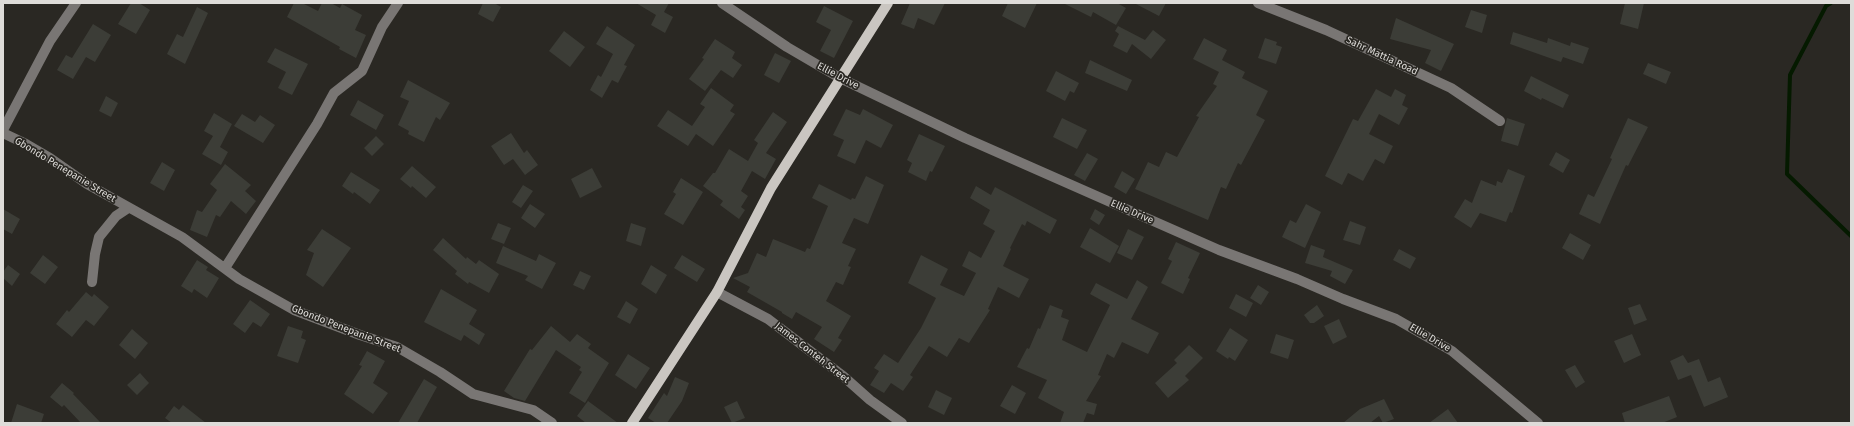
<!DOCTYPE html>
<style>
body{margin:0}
#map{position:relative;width:1854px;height:426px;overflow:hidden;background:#2a2823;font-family:"Fira Sans",sans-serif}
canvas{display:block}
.frame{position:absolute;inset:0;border:4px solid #dedcd9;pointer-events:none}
</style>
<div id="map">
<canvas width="1854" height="426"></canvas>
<div class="frame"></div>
</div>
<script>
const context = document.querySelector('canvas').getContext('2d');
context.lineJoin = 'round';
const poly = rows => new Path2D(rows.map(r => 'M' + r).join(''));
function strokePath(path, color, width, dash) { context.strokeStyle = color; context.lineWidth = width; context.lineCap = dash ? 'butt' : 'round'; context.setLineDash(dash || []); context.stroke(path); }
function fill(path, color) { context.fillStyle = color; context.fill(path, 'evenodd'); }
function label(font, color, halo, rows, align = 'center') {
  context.font = font + ' "Fira Sans",sans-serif'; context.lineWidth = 3.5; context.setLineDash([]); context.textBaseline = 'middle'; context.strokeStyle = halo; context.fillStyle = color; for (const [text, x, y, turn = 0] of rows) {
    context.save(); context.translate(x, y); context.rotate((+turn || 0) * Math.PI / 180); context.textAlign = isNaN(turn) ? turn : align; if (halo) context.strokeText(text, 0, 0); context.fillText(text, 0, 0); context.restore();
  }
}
strokePath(poly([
 [1831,3,1826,6,1790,75,1787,174,1851,236]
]), '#051a00', 4);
fill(poly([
 [131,3,139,3,150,10,136,34,118,24],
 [294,3,302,3,318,11,322,3,331,3,340,8,342,4,362,15,355,30,366,35,356,58,339,49,340,47,287,17],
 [483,3,494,3,501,7,493,22,478,14],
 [636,3,669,3,664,12,673,17,665,33,651,25,656,15],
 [910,3,945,3,934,25,918,18,914,29,901,24],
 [1008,3,1037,3,1025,28,1002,16],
 [1063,3,1117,3,1126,8,1116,25,1093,12,1091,17],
 [1134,3,1166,3,1159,16],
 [1625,3,1644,3,1638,29,1620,24],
 [824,6,853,21,834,58,820,51,831,30,816,22],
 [197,7,208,13,185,64,167,54,177,34,183,37],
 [1471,10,1487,15,1482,33,1465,27],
 [1396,18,1454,44,1441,71,1425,63,1431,50,1390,39],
 [93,24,111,35,95,62,86,57,73,79,57,70,66,55,72,58],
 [607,26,635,45,624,65,627,66,618,83,612,80,602,98,590,90,598,75,601,77,613,54,596,44],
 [1118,26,1145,40,1153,30,1166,40,1151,59,1132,44,1127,53,1113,46,1119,34,1115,31],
 [564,31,585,47,570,67,549,51],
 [1513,32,1547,43,1548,38,1570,46,1571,42,1589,48,1583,64,1563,57,1561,62,1510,44],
 [1204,38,1227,50,1222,60,1245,72,1242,78,1268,91,1256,115,1265,120,1241,165,1238,163,1226,189,1221,187,1208,220,1135,189,1148,162,1159,167,1166,152,1177,157,1199,117,1196,116,1217,86,1213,84,1219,72,1193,59],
 [1265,38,1277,42,1276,45,1282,47,1276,64,1258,58],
 [715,39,735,52,732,58,742,65,733,78,721,70,705,91,689,79,704,59,702,58],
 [275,48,308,64,292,95,278,88,286,72,267,62],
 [775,53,791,61,779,83,764,75],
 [1090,60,1132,80,1127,91,1085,73],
 [1648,63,1671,72,1666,84,1643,74],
 [1056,71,1079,83,1074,93,1070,91,1065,101,1046,91],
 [1531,76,1569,95,1563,108,1542,98,1541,100,1524,91],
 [408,80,450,103,440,120,436,117,424,142,408,134,409,131,398,125,409,101,400,97],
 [711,88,734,105,730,111,735,114,713,146,696,134,688,146,657,126,668,110,692,126,705,107,700,104],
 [1376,89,1391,97,1395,89,1406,95,1402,105,1408,108,1399,125,1379,114,1369,134,1393,146,1384,164,1375,159,1363,181,1348,173,1342,185,1325,176,1353,119,1358,121],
 [106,96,118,103,111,117,99,111],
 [358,100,384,115,376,130,350,115],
 [846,109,860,115,863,109,893,125,881,148,866,140,855,164,837,156,844,140,833,135],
 [773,112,787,122,766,153,776,159,765,179,752,171,741,191,748,196,741,207,745,210,739,219,720,205,723,201,703,186,713,173,715,173,729,149,748,161,758,143,754,140],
 [214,113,232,124,220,147,228,152,221,165,202,154,213,136,204,131],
 [242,114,255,122,260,115,275,125,263,143,234,126],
 [1062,118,1087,130,1077,149,1053,137],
 [1507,118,1525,124,1518,146,1501,141],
 [1628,118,1648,127,1628,166,1626,165,1600,224,1579,214,1588,194,1594,197,1612,159,1610,158],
 [511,133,524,153,527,150,538,165,525,175,513,159,504,165,491,146],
 [919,134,945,146,932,172,930,171,926,181,908,172,912,163,907,160],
 [376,136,384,144,372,156,364,148],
 [1556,152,1570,160,1563,173,1549,165],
 [1087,153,1098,159,1085,181,1074,175],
 [162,162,175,170,164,191,150,183],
 [225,164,251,185,245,191,256,201,246,214,231,201,220,217,216,215,207,237,190,230,197,210,202,212,217,190,210,184],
 [412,166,436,187,426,198,412,186,411,188,400,179],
 [592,168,602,187,580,198,571,179],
 [1508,169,1525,176,1512,213,1510,212,1506,222,1480,213,1471,228,1454,217,1465,199,1472,203,1481,180,1496,186,1497,181,1502,183],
 [1122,171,1135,179,1126,194,1114,187],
 [351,172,380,190,370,204,354,192,353,194,342,186],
 [866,176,884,185,868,224,854,218,842,243,856,249,848,266,851,267,843,285,836,282,826,301,851,316,838,338,842,340,834,352,814,339,822,327,796,312,792,319,782,313,782,312,747,292,750,287,733,278,748,273,757,253,766,257,773,239,805,252,807,248,810,249,828,206,812,198,819,184,851,200,852,198,855,199],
 [681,178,703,192,683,225,664,214,676,194,673,192],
 [523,185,533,191,521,208,512,202],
 [976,186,991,195,995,187,1057,220,1050,234,1027,221,1025,226,1022,224,1010,248,1011,249,1003,266,1029,279,1019,298,998,287,988,309,990,310,969,343,959,338,947,357,929,346,910,375,913,377,903,391,891,383,884,393,870,385,879,371,874,368,884,354,898,363,921,328,936,298,908,283,921,255,948,269,940,285,964,296,976,273,962,266,969,251,981,258,995,231,983,224,990,210,970,198],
 [530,204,545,214,535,228,521,218],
 [1306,204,1321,212,1305,248,1282,237,1290,220,1296,223],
 [3,209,20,219,12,234,3,229],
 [1095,209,1105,215,1099,225,1090,219],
 [1350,221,1366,227,1360,245,1343,240],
 [498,223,511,228,504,244,491,239],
 [631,223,646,228,641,246,626,241],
 [1090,228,1119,246,1110,263,1080,247],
 [322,229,351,248,323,287,306,275,314,253,307,250],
 [1128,229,1144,237,1132,260,1117,253],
 [1570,233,1591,245,1583,260,1562,248],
 [443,238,466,259,467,257,476,264,479,260,499,274,489,293,469,282,468,284,455,274,457,271,433,250],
 [1176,242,1200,253,1188,278,1190,279,1183,294,1161,283,1172,261,1168,259],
 [1311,245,1325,250,1323,257,1353,270,1345,284,1330,276,1332,271,1305,263],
 [503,246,536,261,539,254,556,263,542,289,525,280,528,276,496,263],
 [1399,249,1416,258,1410,269,1393,260],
 [43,255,58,267,45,284,30,273],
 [682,255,705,269,697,282,674,268],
 [197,260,208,267,206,270,219,278,207,298,194,289,192,293,181,286],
 [8,265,20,274,12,286,3,278,3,272],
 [651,265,667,275,656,294,641,284],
 [580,271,591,276,584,290,573,285],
 [1137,280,1148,287,1131,319,1159,333,1148,354,1122,342,1114,358,1107,354,1098,375,1101,376,1086,401,1097,404,1094,415,1087,413,1083,423,1060,423,1064,412,1038,398,1047,380,1017,367,1027,348,1029,349,1038,328,1040,329,1050,305,1063,310,1061,317,1069,320,1062,340,1087,352,1110,305,1090,294,1096,283,1127,299],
 [1258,285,1269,292,1261,305,1250,298],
 [441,289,477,310,469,324,485,334,479,345,464,335,461,341,424,322],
 [86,292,92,297,94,294,109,307,94,326,86,320,72,337,56,324,67,310,69,312],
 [1236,294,1253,303,1246,317,1229,308],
 [250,300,270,314,261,327,253,322,245,333,233,324],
 [626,301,638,309,630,324,617,317],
 [1640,304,1647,320,1634,325,1628,308],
 [1317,305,1324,316,1314,323,1310,323,1304,315],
 [1339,319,1347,337,1333,344,1324,326],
 [288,326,303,331,301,338,306,340,298,363,277,356],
 [551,326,570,342,577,334,591,344,588,348,609,363,585,403,569,393,582,372,579,370,581,367,556,350,525,401,514,398,504,391,530,349,532,350],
 [1230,328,1248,340,1235,361,1229,357,1228,359,1216,351],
 [132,329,148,343,135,359,119,345],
 [1276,334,1294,340,1288,359,1270,353],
 [1632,334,1641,355,1624,363,1614,341],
 [1189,345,1203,358,1185,376,1189,380,1168,398,1155,383,1177,363,1174,360],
 [367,351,385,361,373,383,388,393,373,414,344,394,362,366,359,365],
 [628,354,650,368,636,389,615,375],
 [1683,355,1688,363,1699,359,1708,382,1720,377,1728,397,1704,407,1691,375,1678,380,1670,361],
 [1575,365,1585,382,1576,388,1565,370],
 [140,373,149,383,137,395,127,385],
 [675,377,689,383,682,401,667,423,656,423,648,418,664,393,667,396],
 [424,379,437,387,417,423,398,423],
 [62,383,74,393,73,394,101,423,81,423,64,405,62,407,50,397],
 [1012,385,1026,393,1015,414,1000,406],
 [936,390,952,398,944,415,928,407],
 [1669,396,1677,417,1662,423,1625,423,1622,413],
 [1384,399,1394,419,1383,423,1379,416,1370,423,1343,423,1360,409],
 [588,401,618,423,586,423,577,416],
 [737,401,745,418,732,423,724,407],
 [17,404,44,414,41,423,11,423],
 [183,405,206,423,172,423,165,418,174,406,179,410],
 [1448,409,1458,423,1429,423]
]), '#3c3d37');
strokePath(poly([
 [722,3,787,47,840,78,965,138,1219,250,1297,279,1343,299,1396,319,1452,351,1538,423],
 [1258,3,1326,30,1451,88,1500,121],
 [3,130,50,41,76,3],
 [3,133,26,144,50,158,87,184,182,237,239,279,294,310,360,335,397,347,440,372,473,394,533,410,552,423],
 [225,268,317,124,334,93,362,71,382,27,398,3],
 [92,282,95,254,99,237,116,216,128,208],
 [717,292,768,319,843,376,870,400,902,423]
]), '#797674', 10);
strokePath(poly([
 [632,423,717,292,771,188,888,3]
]), '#cac6c1', 10);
label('10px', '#dedcd9', '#2a2823', [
 ["Sahr Mattia Road",1382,56,25],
 ["Ellie Drive",838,76,28],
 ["Gbondo Penepanie Street",65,170,31],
 ["Ellie Drive",1132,212,24],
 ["Gbondo Penepanie Street",346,329,21],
 ["Ellie Drive",1430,338,30],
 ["James Conteh Street",812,353,38]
]);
</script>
